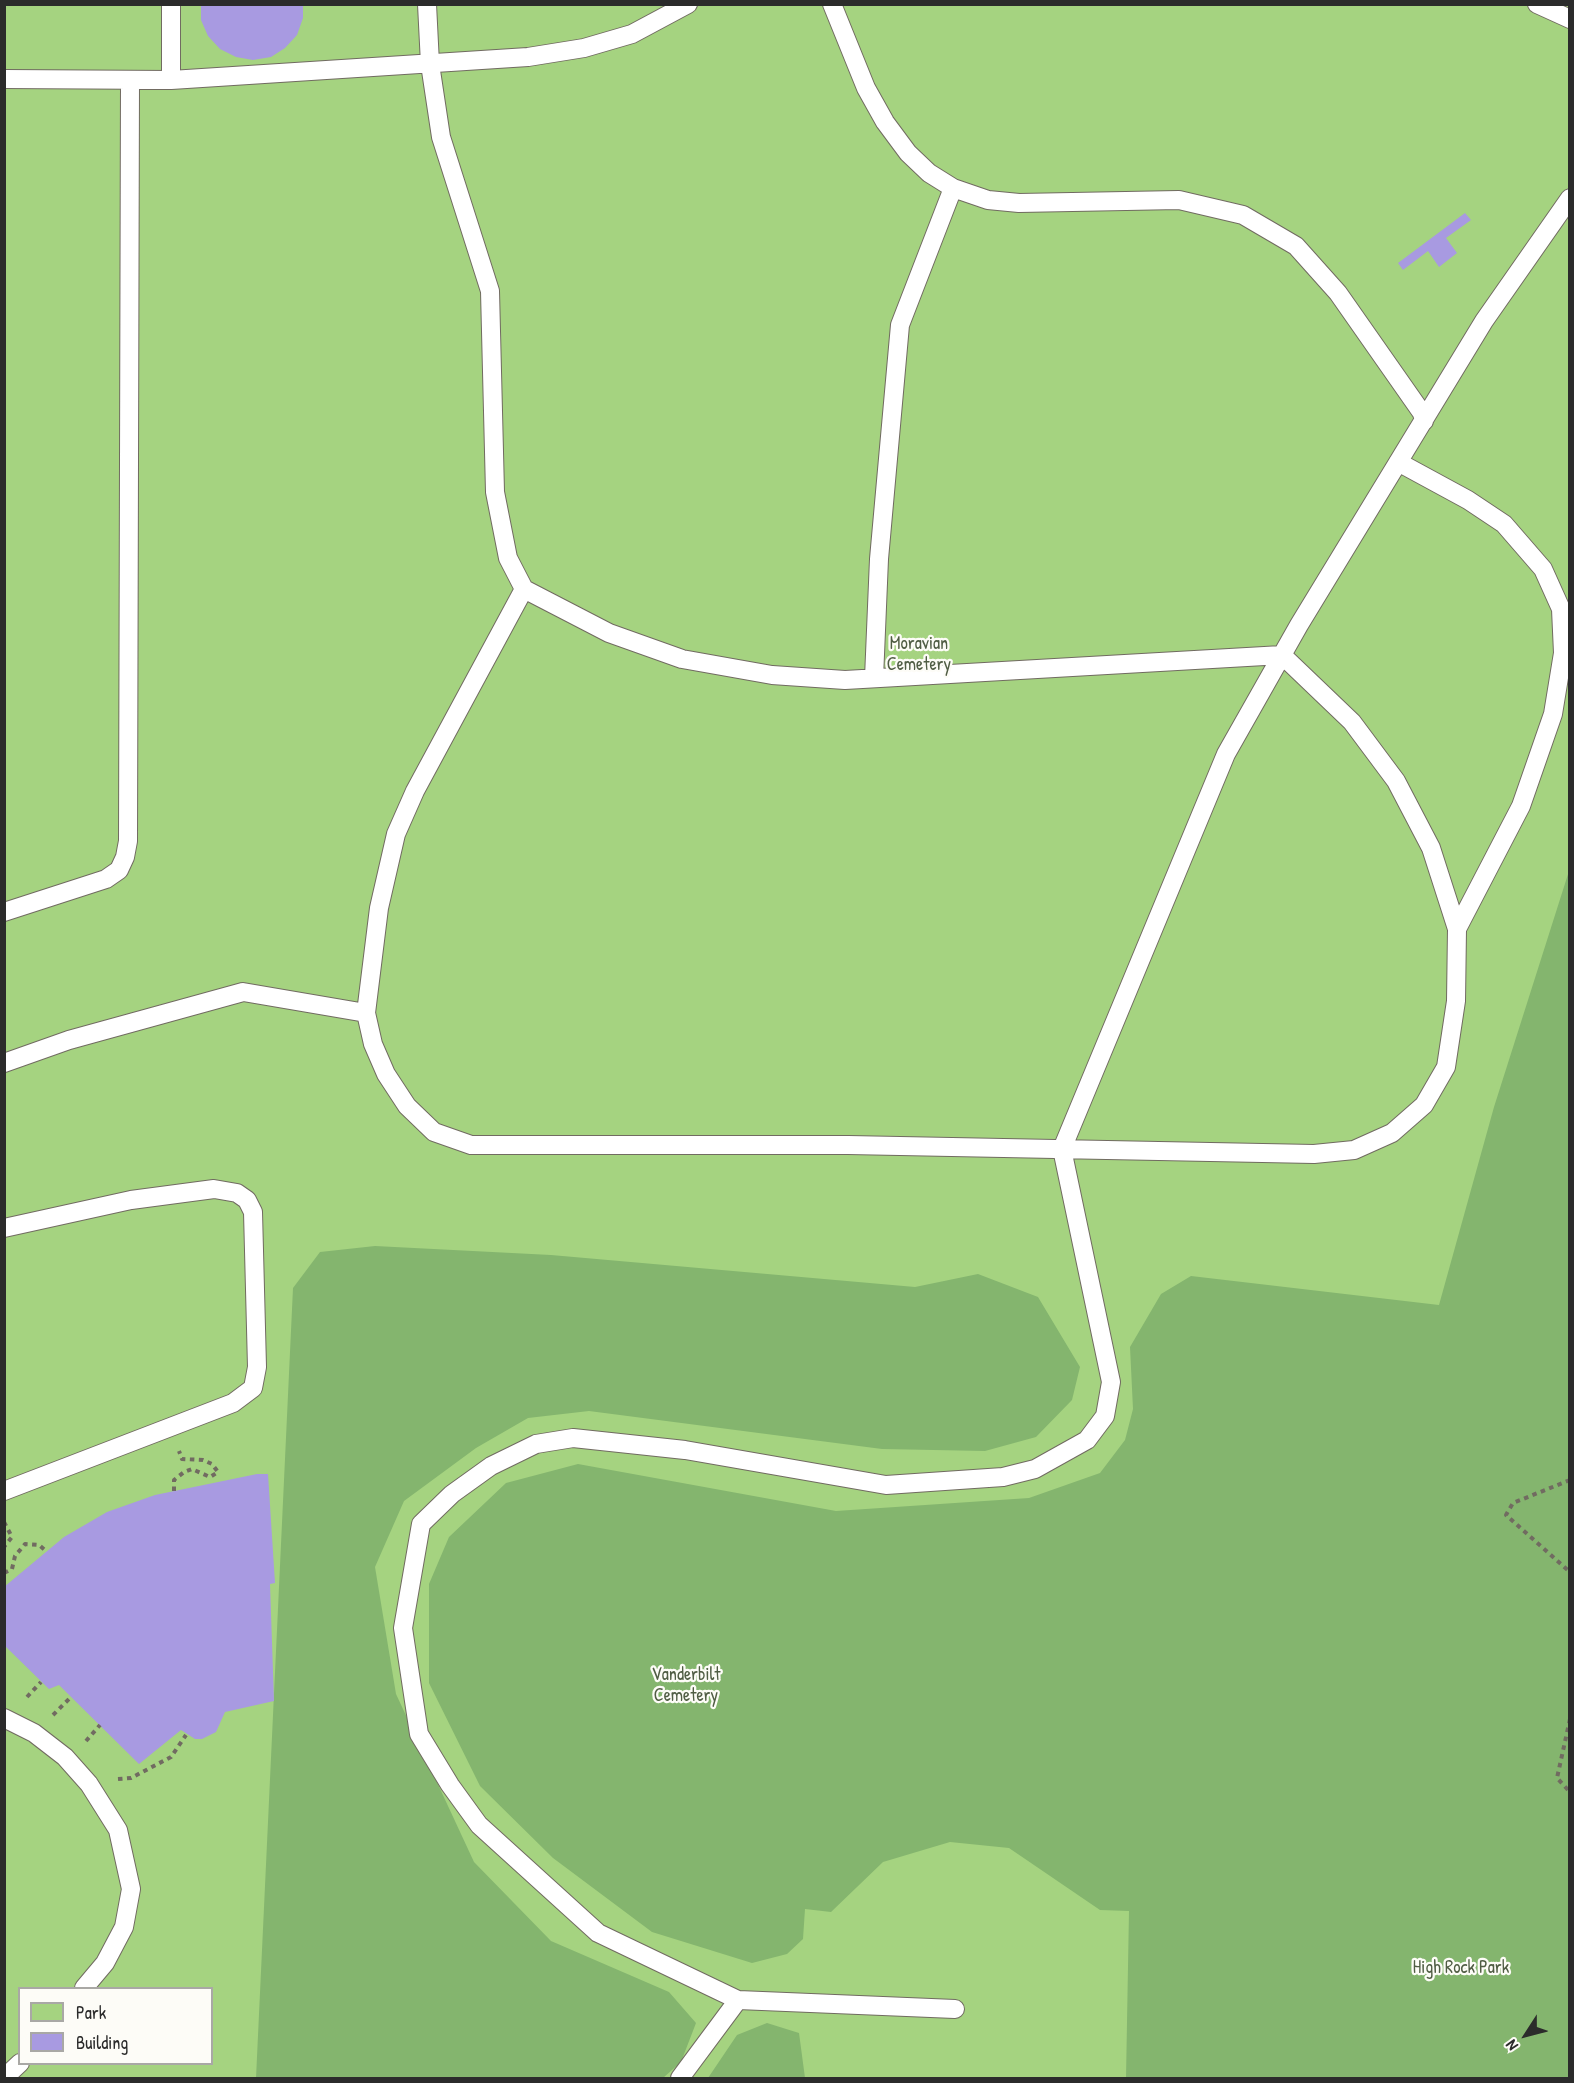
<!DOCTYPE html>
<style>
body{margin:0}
#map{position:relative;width:1574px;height:2083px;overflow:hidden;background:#f3e2c6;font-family:"Patrick Hand",sans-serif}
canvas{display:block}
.frame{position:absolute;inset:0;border:6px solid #2b2b2b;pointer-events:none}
.legend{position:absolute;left:18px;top:1987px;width:195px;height:78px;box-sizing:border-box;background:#fdfcf7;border:2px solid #a9a8a5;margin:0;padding:8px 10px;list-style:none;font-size:18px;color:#2b2b2b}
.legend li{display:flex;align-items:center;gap:12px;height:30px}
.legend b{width:30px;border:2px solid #a9a8a5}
.north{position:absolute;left:1496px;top:2005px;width:60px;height:60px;-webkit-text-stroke:4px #fdfcf7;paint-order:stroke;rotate:234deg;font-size:16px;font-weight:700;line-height:24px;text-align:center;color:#2b2b2b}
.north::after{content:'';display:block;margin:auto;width:21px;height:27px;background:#2b2b2b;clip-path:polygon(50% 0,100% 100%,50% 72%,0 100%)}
</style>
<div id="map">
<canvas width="1574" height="2083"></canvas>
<div class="frame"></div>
<ul class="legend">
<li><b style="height:16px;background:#a5d380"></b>Park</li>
<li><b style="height:16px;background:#a89ae1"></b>Building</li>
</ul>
<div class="north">N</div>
</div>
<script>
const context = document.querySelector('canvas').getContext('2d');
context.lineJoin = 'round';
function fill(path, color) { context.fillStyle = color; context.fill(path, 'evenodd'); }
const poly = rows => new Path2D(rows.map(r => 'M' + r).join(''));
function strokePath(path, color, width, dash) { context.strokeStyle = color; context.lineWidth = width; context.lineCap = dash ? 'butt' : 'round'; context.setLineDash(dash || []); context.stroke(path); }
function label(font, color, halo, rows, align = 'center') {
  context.font = font + ' "Patrick Hand",sans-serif'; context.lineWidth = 4.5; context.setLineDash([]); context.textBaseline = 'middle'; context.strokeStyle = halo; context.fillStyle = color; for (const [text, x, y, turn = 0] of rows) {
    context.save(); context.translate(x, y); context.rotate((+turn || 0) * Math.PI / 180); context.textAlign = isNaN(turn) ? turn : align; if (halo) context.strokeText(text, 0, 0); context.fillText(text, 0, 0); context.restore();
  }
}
fill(poly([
 [5,5,1569,5,1569,2078,5,2078],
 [20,1988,212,1988,212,2064,20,2064]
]), '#a5d380');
fill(poly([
 [1569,871,1569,2078,1126,2078,1129,1911,1100,1910,1009,1848,950,1842,883,1862,831,1912,805,1909,803,1939,787,1954,752,1963,652,1932,553,1858,480,1786,429,1683,429,1584,449,1537,506,1483,578,1464,836,1511,1029,1498,1100,1473,1125,1440,1133,1409,1130,1347,1161,1294,1191,1276,1439,1305,1494,1107],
 [375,1246,551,1255,915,1287,978,1274,1038,1297,1080,1367,1072,1400,1036,1437,985,1451,882,1449,589,1411,528,1418,476,1448,404,1501,375,1567,396,1694,474,1862,551,1941,669,1992,696,2023,681,2062,663,2078,256,2078,293,1288,320,1252],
 [767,2023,799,2033,805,2078,708,2078,737,2035]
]), '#84b56e');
fill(poly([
 [201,4,303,4,303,18,297,35,285,48,271,57,253,60,236,57,220,49,208,36,201,20],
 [1465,213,1471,220,1446,238,1457,253,1439,267,1428,251,1403,270,1398,263],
 [257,1474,268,1474,275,1583,270,1584,274,1701,225,1712,216,1732,202,1739,195,1739,181,1730,139,1764,59,1685,49,1689,4,1645,4,1587,64,1537,107,1512,155,1495]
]), '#a89ae1');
const service = poly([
 [427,4,430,64,441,137,490,291,495,492,508,558,524,589],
 [832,4,866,88,885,122,908,153,929,173,953,188,988,200,1019,203,1179,200,1243,215,1296,246,1338,293,1422,413,1424,421],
 [1537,4,1570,19],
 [4,79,171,80,528,57,584,48,632,34,688,4],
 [171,80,171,4],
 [1398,462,1468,500,1504,524,1543,569,1561,609,1563,653,1553,714,1521,806,1457,929],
 [524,589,609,633,682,659,772,675,845,680,1282,655,1352,722,1396,781,1431,848,1457,929,1456,1001,1446,1067,1424,1105,1392,1133,1354,1150,1314,1154,848,1145,471,1145,434,1132,407,1106,386,1074,373,1044,366,1013,379,908,396,834,415,791,524,589],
 [874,678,879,559,900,325,953,188],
 [4,912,106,879,119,870,125,857,128,841,130,81],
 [4,1063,69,1040,243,992,366,1013],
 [4,1228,131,1200,214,1189,237,1193,247,1200,253,1212,257,1367,253,1388,233,1403,4,1491],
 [4,1718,34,1733,65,1757,89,1784,118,1830,131,1889,124,1927,105,1963,84,1988],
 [955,2009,738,2000,598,1933,479,1825,450,1785,419,1734,403,1628,421,1524,452,1494,491,1466,536,1444,573,1438,685,1450,886,1485,1003,1477,1035,1469,1087,1440,1105,1416,1111,1382,1062,1149,1226,754,1299,625,1484,321,1570,198],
 [4,2078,20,2063],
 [680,2078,738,2000]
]);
strokePath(service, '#716b61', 20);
strokePath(poly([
 [1570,1480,1513,1503,1506,1515,1570,1572],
 [174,1491,174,1480,184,1472,192,1469,210,1477,218,1472,212,1464,203,1460,182,1459,179,1451],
 [4,1522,12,1537,4,1547],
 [4,1573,12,1569,15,1556,25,1544,39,1545,46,1551],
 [27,1697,41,1682],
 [53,1715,71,1697],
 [1570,1719,1557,1778,1570,1792],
 [86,1741,100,1725],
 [118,1779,131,1778,171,1757,186,1735]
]), '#716b61', 4, [4.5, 4.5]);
strokePath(service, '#fff', 18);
label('18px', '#505d44', '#fdfcf7', [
 ["Moravian",919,644],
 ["Cemetery",919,665],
 ["Vanderbilt",686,1675],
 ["Cemetery",686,1696],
 ["High Rock Park",1461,1968]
]);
</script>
